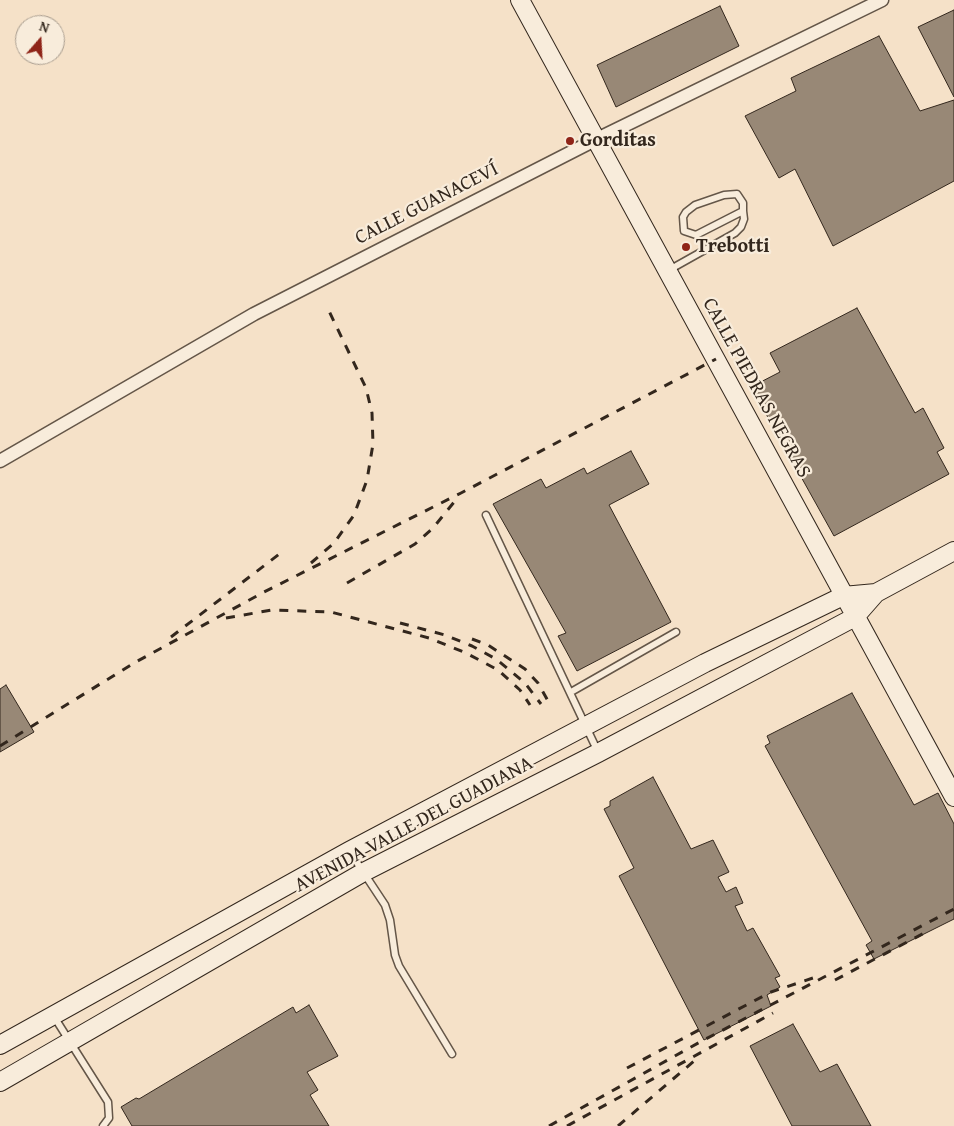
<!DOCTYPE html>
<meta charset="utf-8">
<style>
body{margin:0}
#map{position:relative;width:954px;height:1126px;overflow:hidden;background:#f5e1c8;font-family:"Gentium Book Plus",serif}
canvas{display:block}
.north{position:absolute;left:15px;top:15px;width:50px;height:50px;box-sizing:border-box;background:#f8ecdb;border:1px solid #a99d8f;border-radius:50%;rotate:19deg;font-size:14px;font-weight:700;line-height:20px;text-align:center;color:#33271d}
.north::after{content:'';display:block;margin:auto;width:18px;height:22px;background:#8f2418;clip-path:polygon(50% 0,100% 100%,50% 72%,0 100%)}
</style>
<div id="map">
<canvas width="954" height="1126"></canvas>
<div class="north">N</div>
</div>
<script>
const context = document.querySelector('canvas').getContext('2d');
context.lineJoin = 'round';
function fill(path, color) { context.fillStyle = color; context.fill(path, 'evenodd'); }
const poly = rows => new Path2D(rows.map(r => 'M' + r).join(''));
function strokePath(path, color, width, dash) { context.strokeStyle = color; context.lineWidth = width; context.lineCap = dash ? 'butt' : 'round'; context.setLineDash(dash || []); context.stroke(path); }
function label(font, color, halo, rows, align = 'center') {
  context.font = font + ' "Gentium Book Plus",serif'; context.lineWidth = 4.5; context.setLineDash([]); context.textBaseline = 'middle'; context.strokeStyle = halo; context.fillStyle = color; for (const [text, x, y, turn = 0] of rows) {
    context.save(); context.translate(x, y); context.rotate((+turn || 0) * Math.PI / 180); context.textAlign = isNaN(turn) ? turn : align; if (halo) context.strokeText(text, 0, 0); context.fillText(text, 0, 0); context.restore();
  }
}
const building = poly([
 [720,6,739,46,616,107,597,65,720,6],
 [954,10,954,97,918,27,954,10],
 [879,36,920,111,954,100,954,181,833,246,795,169,779,178,745,116,796,91,791,78,879,36],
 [857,308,915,413,923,408,944,448,937,452,949,474,834,536,751,387,780,372,770,353,857,308],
 [631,451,649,484,609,505,671,622,577,671,558,636,566,633,493,504,541,479,546,488,584,468,587,474,631,451],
 [6,685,34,732,0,752,0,689,6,685],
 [852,693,914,805,938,793,954,824,954,919,874,959,866,945,872,941,765,746,770,743,767,736,852,693],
 [653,777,691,849,713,840,729,872,718,877,726,892,736,887,743,903,735,906,747,931,753,928,780,976,775,978,780,987,767,995,771,1006,704,1040,619,876,634,868,604,809,610,806,610,801,653,777],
 [309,1005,338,1056,307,1072,318,1090,310,1095,329,1126,132,1126,121,1107,136,1098,139,1099,293,1007,296,1013,309,1005],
 [793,1024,820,1072,837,1064,871,1126,792,1126,750,1046,793,1024]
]);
fill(building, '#988876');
strokePath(building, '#33271d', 1);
const lane = poly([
 [669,270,735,233,741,227,744,219,743,211,743,203,737,194,724,195,695,205,686,212,683,217,684,231,696,235,743,211],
 [486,515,598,752],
 [571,692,676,632],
 [350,852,385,905,390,920,395,955,399,966,452,1054],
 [53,1015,108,1102,109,1118,103,1126]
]);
const street = poly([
 [0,461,254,314,595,140,882,0]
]);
const secondary = poly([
 [520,0,954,797],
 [0,1045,349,851,705,663,843,596,876,593],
 [0,1082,362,873,598,753,855,617,876,593,954,551]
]);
strokePath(lane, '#645648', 9);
strokePath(street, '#645648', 15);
strokePath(secondary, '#33271d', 20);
strokePath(lane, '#f8ecdb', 6);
strokePath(street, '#f8ecdb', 12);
strokePath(secondary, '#f8ecdb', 18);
strokePath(poly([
 [311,563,334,543,354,515,367,480,373,444,372,413,366,388,328,309],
 [347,583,415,544,433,528,459,496],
 [226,618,272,610,331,612,429,638,466,653,498,670,520,690,530,705],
 [400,623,445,635,472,646,496,659,525,683,541,704],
 [171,637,282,552],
 [472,639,488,645,525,669,538,683,548,701],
 [0,746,134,663,264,592,461,493,716,359],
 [835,980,930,930],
 [627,1068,771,992,813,978],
 [549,1126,700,1042,954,909],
 [567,1126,773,1013],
 [618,1126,700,1056]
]), '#33271d', 3, [9, 9]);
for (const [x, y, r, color] of [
 [570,141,5,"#8f2418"],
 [686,247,5,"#8f2418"]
]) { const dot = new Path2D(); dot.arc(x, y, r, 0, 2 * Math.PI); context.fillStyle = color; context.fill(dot); strokePath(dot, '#f8ecdb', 2); }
label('bold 20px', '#33271d', '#f8ecdb', [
 ["Gorditas",580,141],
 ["Trebotti",696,247]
], 'left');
label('20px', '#33271d', '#f8ecdb', [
 ["CALLE GUANACEVÍ",427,204,-27],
 ["CALLE PIEDRAS NEGRAS",756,388,61],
 ["AVENIDA VALLE DEL GUADIANA",414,825,-28]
]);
</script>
